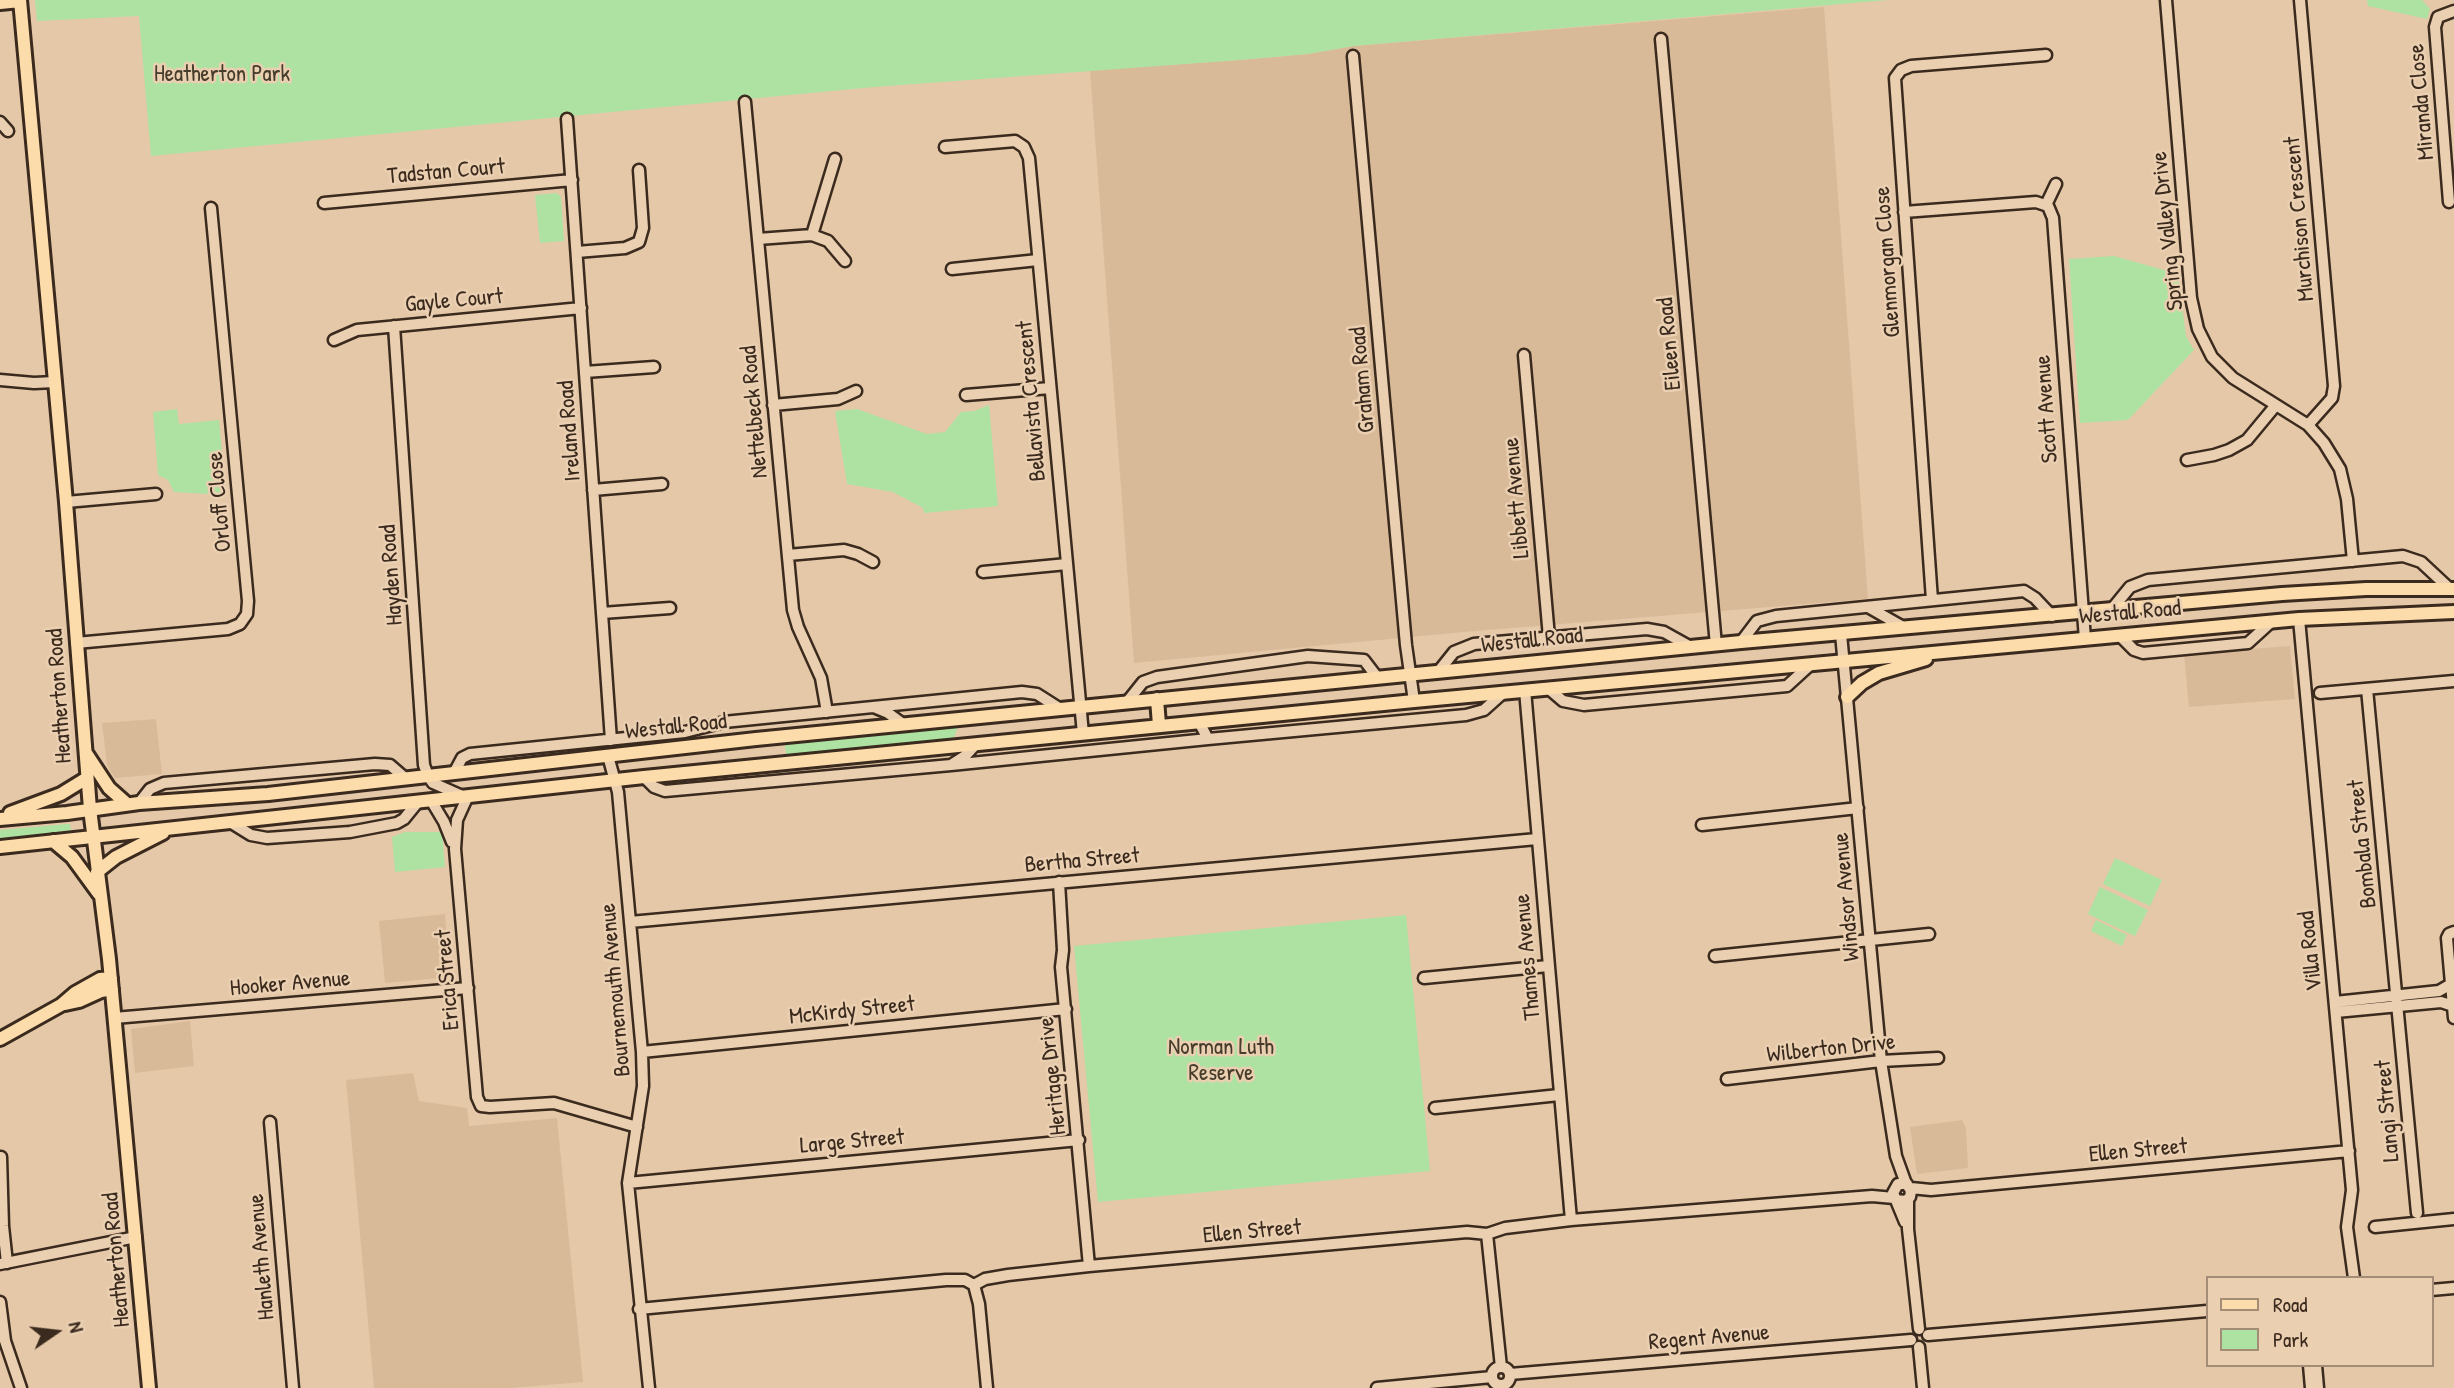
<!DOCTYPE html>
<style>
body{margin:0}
#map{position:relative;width:2454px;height:1388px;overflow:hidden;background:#e5c8a8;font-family:"Patrick Hand",sans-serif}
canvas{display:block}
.legend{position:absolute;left:2206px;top:1276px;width:228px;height:91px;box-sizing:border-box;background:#eacfb1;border:2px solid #a48d76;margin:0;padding:9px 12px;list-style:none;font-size:21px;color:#3b2a1e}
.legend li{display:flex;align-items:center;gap:14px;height:35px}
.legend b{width:35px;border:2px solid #a48d76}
.north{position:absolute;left:21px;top:1297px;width:70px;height:70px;-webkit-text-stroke:5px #eacfb1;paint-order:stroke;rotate:76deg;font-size:19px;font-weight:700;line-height:28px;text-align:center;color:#3b2a1e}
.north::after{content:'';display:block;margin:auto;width:24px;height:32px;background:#3b2a1e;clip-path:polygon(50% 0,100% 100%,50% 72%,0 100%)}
</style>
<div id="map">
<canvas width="2454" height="1388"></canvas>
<ul class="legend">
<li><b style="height:9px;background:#fddcac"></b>Road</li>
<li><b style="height:19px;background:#aee2a3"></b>Park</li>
</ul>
<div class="north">N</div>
</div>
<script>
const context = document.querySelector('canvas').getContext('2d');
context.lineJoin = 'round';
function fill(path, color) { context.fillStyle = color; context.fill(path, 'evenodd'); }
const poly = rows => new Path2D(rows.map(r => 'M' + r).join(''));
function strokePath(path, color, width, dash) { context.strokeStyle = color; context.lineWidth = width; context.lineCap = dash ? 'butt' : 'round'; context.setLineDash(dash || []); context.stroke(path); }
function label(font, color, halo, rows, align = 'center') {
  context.font = font + ' "Patrick Hand",sans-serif'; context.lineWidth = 5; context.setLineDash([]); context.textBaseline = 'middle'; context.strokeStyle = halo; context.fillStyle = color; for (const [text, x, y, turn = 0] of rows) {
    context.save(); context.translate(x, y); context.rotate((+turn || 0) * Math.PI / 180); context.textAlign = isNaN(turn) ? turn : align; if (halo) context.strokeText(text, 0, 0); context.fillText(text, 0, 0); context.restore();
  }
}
fill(poly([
 [1824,7,1868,599,1475,631,1134,663,1090,70,1240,60,1308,54,1354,46],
 [2290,646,2295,699,2189,707,2184,654],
 [156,719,162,774,115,778,107,765,102,723],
 [445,914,450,977,385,983,379,921],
 [190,1021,194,1066,135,1073,131,1029],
 [413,1073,419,1101,467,1108,469,1126,557,1118,583,1382,511,1388,374,1388,346,1080],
 [1962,1120,1966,1128,1968,1168,1917,1174,1910,1127]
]), '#d9ba98');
fill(poly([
 [35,0,1888,0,1354,46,1308,54,1240,60,874,87,151,156,139,16,37,21],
 [2367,0,2422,0,2430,9,2427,19,2368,6],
 [557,193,561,197,564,241,540,243,535,195],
 [2114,256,2178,274,2186,336,2194,350,2128,420,2080,423,2069,259],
 [989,405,998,506,924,513,923,508,893,492,847,484,835,411,857,409,927,434,945,432,961,412,974,411],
 [177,409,179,424,219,420,226,495,174,492,168,480,158,475,153,412],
 [958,726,954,738,786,755,785,744],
 [67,824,70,824,71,831,0,839,0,830],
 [405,832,442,832,445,867,395,872,392,837],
 [2115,858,2162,880,2150,906,2103,884],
 [2100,887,2148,910,2135,936,2088,914],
 [1406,915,1430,1171,1098,1202,1074,946],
 [2096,920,2127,935,2122,946,2091,931]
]), '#aee2a3');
const minor = poly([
 [2166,0,2191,298,2198,329,2212,357,2233,378,2308,425,2324,443,2340,469,2347,499,2353,561],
 [2300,0,2334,386,2332,398,2308,425],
 [1661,39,1716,645],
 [1353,56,1406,645,1414,701],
 [745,102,793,610,798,627,821,678,827,712],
 [567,119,611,740],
 [0,122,8,131],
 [945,147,1015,141,1024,147,1029,158,1083,734],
 [2449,202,2435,27,2438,17,2454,11],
 [324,203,572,180],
 [2046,205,2056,184],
 [1904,212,2036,202,2048,206,2053,218,2085,639],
 [812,235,828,241,845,261],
 [758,239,812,235,835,159],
 [577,252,625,248,639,242,643,228,639,170],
 [952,269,1038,260],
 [394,326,424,765,428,776,433,783,467,798,457,820,455,849,477,1097,481,1106,490,1107,554,1103,637,1127],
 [334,340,357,330,581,308],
 [1524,355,1549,637],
 [585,372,654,367],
 [0,380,34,383,55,382],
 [966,395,1050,388],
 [773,405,838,399,856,391],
 [2187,460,2214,455,2229,450,2247,440,2276,405],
 [593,490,662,484],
 [66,502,156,494],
 [788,555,844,550,858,554,873,562],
 [983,572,1067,564],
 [1932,600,1895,78,1901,70,1911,66,2046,55],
 [1868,607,1905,628],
 [2112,609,2130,587,2148,580,2403,556,2421,562,2450,589],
 [602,613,670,608],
 [2299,619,2352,1190,2347,1227,2354,1278],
 [1841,634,1881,1061,1896,1156,1905,1181,1911,1191,1910,1197,1906,1201,1896,1200],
 [2119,635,2134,650,2143,653,2248,643,2271,622],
 [1741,642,1757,621,1776,616,2024,591,2035,598,2052,616],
 [76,643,228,629,240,624,247,614,248,601,211,208],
 [1438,672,1454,652,1474,644,1647,629,1664,632,1691,647],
 [1549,689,1563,701,1584,705,1787,686,1810,665],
 [2367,689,2417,1213],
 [1525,690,1571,1220],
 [2320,693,2454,681],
 [1127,702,1143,682,1157,677,1308,656,1364,660,1377,677],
 [876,708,888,713,903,724],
 [1199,722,1208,739,1466,715,1484,710,1503,693],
 [608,756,618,792,642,1052,643,1086,628,1183,649,1388],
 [951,765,1208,739],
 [454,773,462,758,470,754,685,732,724,722,1022,692,1037,694,1059,708],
 [644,777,654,787,665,791,951,765,965,756,976,744],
 [432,802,444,822,452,842],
 [139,803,150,789,164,783,375,764,390,765,405,778],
 [230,822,251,835,267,838,350,832,397,823,404,819,417,803],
 [1702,825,1858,808],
 [1059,882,1063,950,1061,967,1089,1266],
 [630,922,1537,839],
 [2454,932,2449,934,2447,938,2454,1018],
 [1715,956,1929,934],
 [1424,978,1548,966],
 [2335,1002,2439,991,2451,984],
 [2336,1012,2441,1002,2453,1006],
 [114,1018,468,988],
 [642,1052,1066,1009],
 [1727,1079,1881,1061,1938,1058],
 [1435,1108,1559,1095],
 [270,1122,293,1388],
 [1,1157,3,1226,7,1263],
 [628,1183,1079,1140],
 [1911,1188,1931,1190,2349,1151],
 [1908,1200,1908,1229,1919,1329],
 [1905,1222,1893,1193,1898,1184,1907,1184],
 [2375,1227,2454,1219],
 [1487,1234,1501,1367],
 [0,1264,136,1237],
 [974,1285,985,1279,1008,1275,1089,1266,1467,1232,1487,1234,1505,1228,1571,1220,1872,1196,1894,1198],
 [974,1285,979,1304,987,1388],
 [2431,1290,2454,1288],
 [0,1302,5,1341,21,1388],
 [639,1309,946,1280,965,1280,974,1285],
 [1928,1335,2207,1311],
 [1919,1347,1923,1388],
 [2309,1365,2311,1388],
 [2316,1365,2318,1388],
 '1492 1376a9 9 0 1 1 18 0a9 9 0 1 1-18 0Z',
 [1510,1374,1911,1340],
 [1377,1388,1492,1377]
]);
const major = poly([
 [20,0,66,502,90,809,109,959,149,1388],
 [0,3,20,1],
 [1847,697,1862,683,1879,673,1926,659],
 [1157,699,1159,725],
 [86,753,109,788,127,804],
 [10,813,61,794,87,778],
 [0,819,67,813,139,803,268,794,756,739,1741,642,2282,594,2366,589,2454,589],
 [53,841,72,857,99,894],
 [0,847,644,777,1414,701,2299,619,2454,612],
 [97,872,116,857,163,833],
 [65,1004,79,1001,101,991,112,989],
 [0,1039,61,1005,75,993,100,979,111,978]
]);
strokePath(minor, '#3b2a1e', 15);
strokePath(major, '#3b2a1e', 18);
strokePath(minor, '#eacfb1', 10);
strokePath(major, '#fddcac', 12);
label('23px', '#463c2b', '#eacfb1', [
 ["Heatherton Park",222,75],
 ["Norman Luth",1221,1048],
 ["Reserve",1221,1074]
]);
label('23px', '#3b2a1e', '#eacfb1', [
 ["Miranda Close",2422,102,-95],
 ["Tadstan Court",446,172,-5],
 ["Murchison Crescent",2300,219,-95],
 ["Spring Valley Drive",2168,231,-96],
 ["Glenmorgan Close",1888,262,-94],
 ["Gayle Court",454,301,-5],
 ["Eileen Road",1670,344,-95],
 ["Graham Road",1363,380,-95],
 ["Bellavista Crescent",1032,401,-95],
 ["Scott Avenue",2047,409,-94],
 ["Nettelbeck Road",755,412,-95],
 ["Ireland Road",570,431,-94],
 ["Libbett Avenue",1517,498,-95],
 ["Orloff Close",220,502,-95],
 ["Hayden Road",392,575,-94],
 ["Westall Road",2130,613,-5],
 ["Westall Road",1532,641,-6],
 ["Heatherton Road",60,696,-94],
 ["Westall Road",676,727,-6],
 ["Bombala Street",2363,844,-96],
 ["Bertha Street",1082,861,-5],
 ["Windsor Avenue",1847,897,-95],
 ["Villa Road",2311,951,-96],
 ["Thames Avenue",1528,957,-95],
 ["Erica Street",448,980,-95],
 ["Hooker Avenue",290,984,-5],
 ["Bournemouth Avenue",616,990,-95],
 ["McKirdy Street",852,1011,-6],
 ["Wilberton Drive",1831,1049,-6],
 ["Heritage Drive",1053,1076,-96],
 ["Langi Street",2388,1111,-95],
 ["Large Street",852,1142,-5],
 ["Ellen Street",2138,1151,-5],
 ["Ellen Street",1252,1232,-5],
 ["Hanleth Avenue",262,1257,-95],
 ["Heatherton Road",117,1260,-95],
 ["Regent Avenue",1709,1338,-5]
]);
</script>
